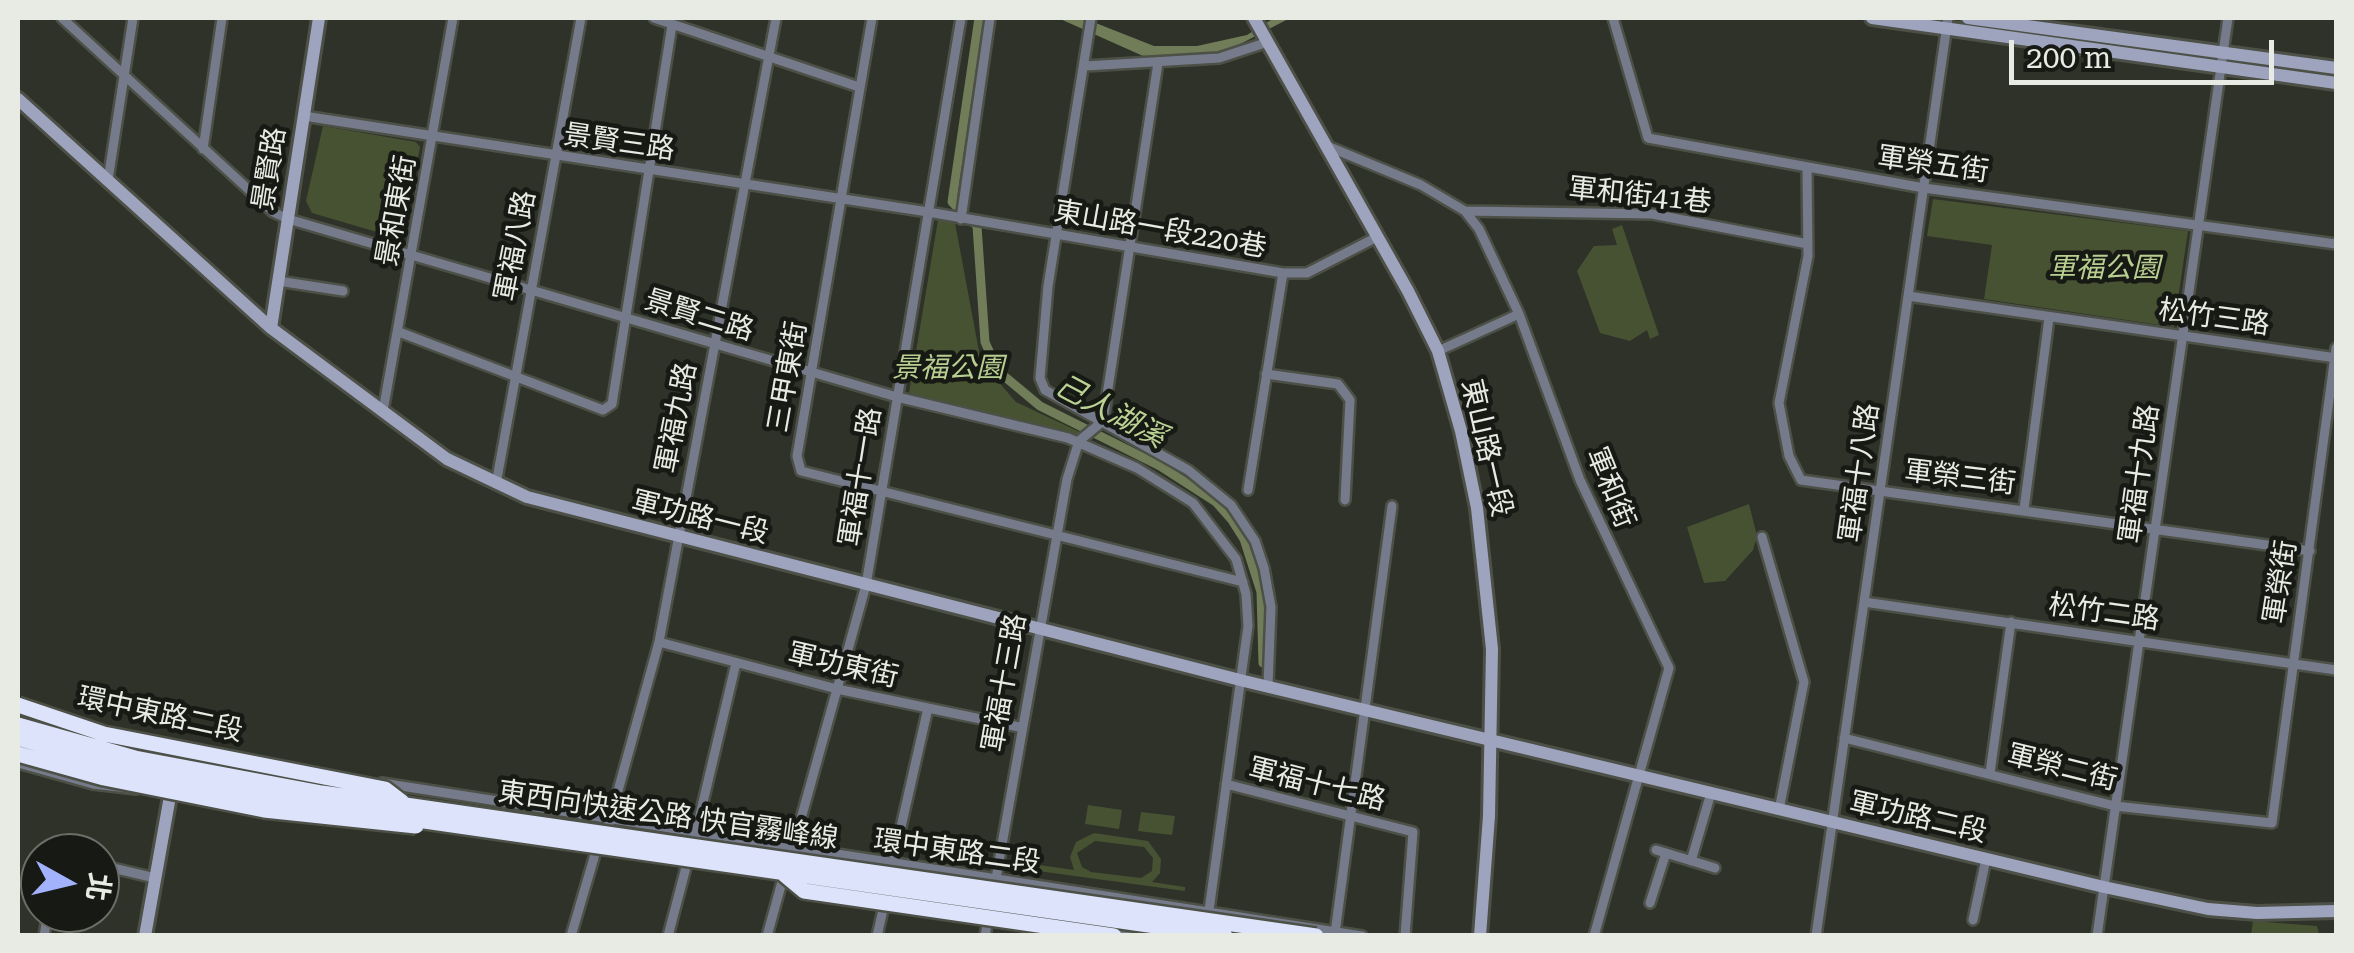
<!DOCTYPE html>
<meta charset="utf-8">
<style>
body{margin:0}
#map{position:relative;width:2354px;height:953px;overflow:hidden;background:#2e3228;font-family:"Roboto Serif","Noto Sans TC",serif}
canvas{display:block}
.frame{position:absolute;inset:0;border:20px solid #e8ebe4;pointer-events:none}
.north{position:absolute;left:20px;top:833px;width:100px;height:100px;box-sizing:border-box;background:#171914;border:2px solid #6b6d67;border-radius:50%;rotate:98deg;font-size:28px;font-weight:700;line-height:40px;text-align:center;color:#e8ebe4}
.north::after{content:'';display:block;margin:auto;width:35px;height:45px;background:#a2b2fd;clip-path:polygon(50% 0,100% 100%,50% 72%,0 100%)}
.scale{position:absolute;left:2009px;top:40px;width:265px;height:45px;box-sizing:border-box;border:5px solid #e8ebe4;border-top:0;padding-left:12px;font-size:30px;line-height:35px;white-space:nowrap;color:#e8ebe4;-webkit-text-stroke:8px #171914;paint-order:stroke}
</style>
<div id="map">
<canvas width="2354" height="953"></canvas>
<div class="frame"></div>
<div class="north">北</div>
<div class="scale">200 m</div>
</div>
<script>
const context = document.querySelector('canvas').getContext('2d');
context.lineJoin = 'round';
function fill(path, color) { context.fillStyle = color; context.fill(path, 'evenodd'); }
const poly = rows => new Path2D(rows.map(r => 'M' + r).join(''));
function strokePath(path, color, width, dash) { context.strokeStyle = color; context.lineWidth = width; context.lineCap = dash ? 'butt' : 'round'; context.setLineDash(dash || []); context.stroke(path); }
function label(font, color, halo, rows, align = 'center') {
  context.font = font + ' "Roboto Serif","Noto Sans TC",serif'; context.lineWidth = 9; context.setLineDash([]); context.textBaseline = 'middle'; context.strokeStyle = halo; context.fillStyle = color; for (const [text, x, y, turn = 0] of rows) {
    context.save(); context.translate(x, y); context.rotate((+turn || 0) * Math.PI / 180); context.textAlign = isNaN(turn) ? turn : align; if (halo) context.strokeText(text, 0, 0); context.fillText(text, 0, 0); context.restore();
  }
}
fill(poly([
 [323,126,416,142,420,147,404,230,394,237,312,213,306,201],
 [1933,199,2188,231,2174,327,1984,299,1992,245,1927,236],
 [938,220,955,223,981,362,1016,402,1084,434,1086,444,909,393],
 [1622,225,1659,335,1650,339,1647,330,1630,341,1600,333,1577,271,1594,246,1617,245,1612,229],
 [1749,504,1757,536,1753,550,1725,581,1704,583,1687,527],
 [1088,805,1122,810,1119,829,1085,824],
 [1141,812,1175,816,1172,835,1138,831],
 [1094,833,1148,841,1161,859,1160,873,1152,882,1185,887,1185,891,1038,871,1039,865,1074,870,1070,857,1076,842],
 [1095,841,1144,847,1153,858,1152,871,1141,878,1091,872,1082,867,1077,853],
 [2253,921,2317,926,2319,934,2251,935]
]), '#475232');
fill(poly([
 [1058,18,1083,18,1154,46,1197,46,1247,35,1274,18,1290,18,1227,51,1160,58,1143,56]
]), '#707d58');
strokePath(poly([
 [979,18,952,202,977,226,985,342,998,371,1040,406,1160,466,1216,502,1232,520,1244,539,1261,592,1263,663]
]), '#707d58', 9);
const street = poly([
 [62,18,273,212,288,219,897,397,1068,438,1137,468,1193,503,1236,559,1246,594,1248,626,1207,925],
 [654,18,859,87],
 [872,18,797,456,801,471,1243,582],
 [1091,18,1048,286,1040,378,1045,390,1188,470,1231,505,1255,541,1264,568,1271,607,1268,686],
 [1613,18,1648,138,1924,188,2336,244],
 [1085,66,1219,58,1268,42],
 [304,116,928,212,1283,273,1307,273,1377,237],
 [1327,146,1421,185,1465,211,1479,229,1519,314,1580,480,1669,668,1594,936],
 [203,149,222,18],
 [1807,168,1808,256,1779,403,1789,456,1801,480,2310,551],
 [108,180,133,18],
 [1465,211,1652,214,1808,244],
 [961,219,990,18],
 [278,281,343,291],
 [1908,296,2336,358],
 [399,332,603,410,612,404,672,25],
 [1438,351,1519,314],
 [1266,374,1338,384,1350,400,1345,500],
 [383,411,453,18],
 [1103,421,1158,63],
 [496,484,581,18],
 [1248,490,1283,273],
 [2024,509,2049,318],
 [1762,537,1804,682,1779,810],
 [1864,602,2336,670],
 [659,642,837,689,1019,727],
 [1844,738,2115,806,2272,823,2336,348],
 [18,763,93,784,136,789],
 [1990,773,2011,622],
 [382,783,1362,936],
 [1226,784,1413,832,1405,936],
 [608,827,659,642,776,18],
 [695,836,736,663],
 [1656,850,1715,868],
 [792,851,866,585,961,18],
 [1691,861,1711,793],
 [100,865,155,878],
 [891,871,928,708],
 [995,884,1067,479,1079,441,1103,421],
 [1650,903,1666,853],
 [1973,920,1986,859],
 [1105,928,1161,936],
 [1335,933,1392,506],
 [44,936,48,913],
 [571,936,598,844],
 [668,936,689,856],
 [767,936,785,871],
 [877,936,885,901],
 [985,936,989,914],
 [1816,936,1948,18],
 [2097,936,2228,18]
]);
const secondary = poly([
 [1254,18,1408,291,1438,351,1461,431,1477,508,1492,649,1489,816,1480,936],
 [1872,18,2336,83],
 [1968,18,2336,68],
 [18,99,271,328,447,459,527,497,1244,681,2104,887,2208,909,2257,913,2336,911],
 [271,328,319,18],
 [145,936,172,785]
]);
strokePath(street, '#4c5046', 14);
strokePath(secondary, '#4c5046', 18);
strokePath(street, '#767b8b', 9);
strokePath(secondary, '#9ea4be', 12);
const highwayBridge = poly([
 [18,705,104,734,385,789,402,802],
 [18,725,135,758,322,793,1316,936],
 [18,738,140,774,313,805,1225,936],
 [18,754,104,778,264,810,416,826],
 [780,871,804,891,1114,936]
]);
strokePath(highwayBridge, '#4c5046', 20, []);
strokePath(highwayBridge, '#dce3fb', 15);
label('28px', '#e8ebe4', '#171914', [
 ["景賢三路",619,143,8],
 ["軍榮五街",1933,165,8],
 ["景賢路",270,169,-81],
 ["軍和街41巷",1640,196,6],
 ["景和東街",397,211,-80],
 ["東山路一段220巷",1160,230,10],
 ["軍福八路",516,246,-79],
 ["景賢二路",699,316,17],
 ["松竹三路",2214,318,8],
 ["三甲東街",788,377,-80],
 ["軍福九路",677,418,-79],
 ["東山路一段",1486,448,77],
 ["軍福十八路",1860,473,-82],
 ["軍福十九路",2140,474,-82],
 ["軍福十一路",861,477,-81],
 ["軍榮三街",1960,478,7],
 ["軍和街",1610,488,68],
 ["軍功路一段",700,518,14],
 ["軍榮街",2281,582,-81],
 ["松竹二路",2104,613,8],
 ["軍功東街",843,666,13],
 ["軍福十三路",1005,683,-80],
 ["環中東路二段",160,715,12],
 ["軍榮二街",2062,768,14],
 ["軍福十七路",1317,785,14],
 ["東西向快速公路 快官霧峰線",668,816,8],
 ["軍功路二段",1918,818,13],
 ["環中東路二段",957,852,8]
]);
label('italic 28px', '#b9cf91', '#171914', [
 ["軍福公園",2104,269],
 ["景福公園",948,369]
]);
label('italic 30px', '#bcd294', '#171914', [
 ["己人湖溪",1110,412,28]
]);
</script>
